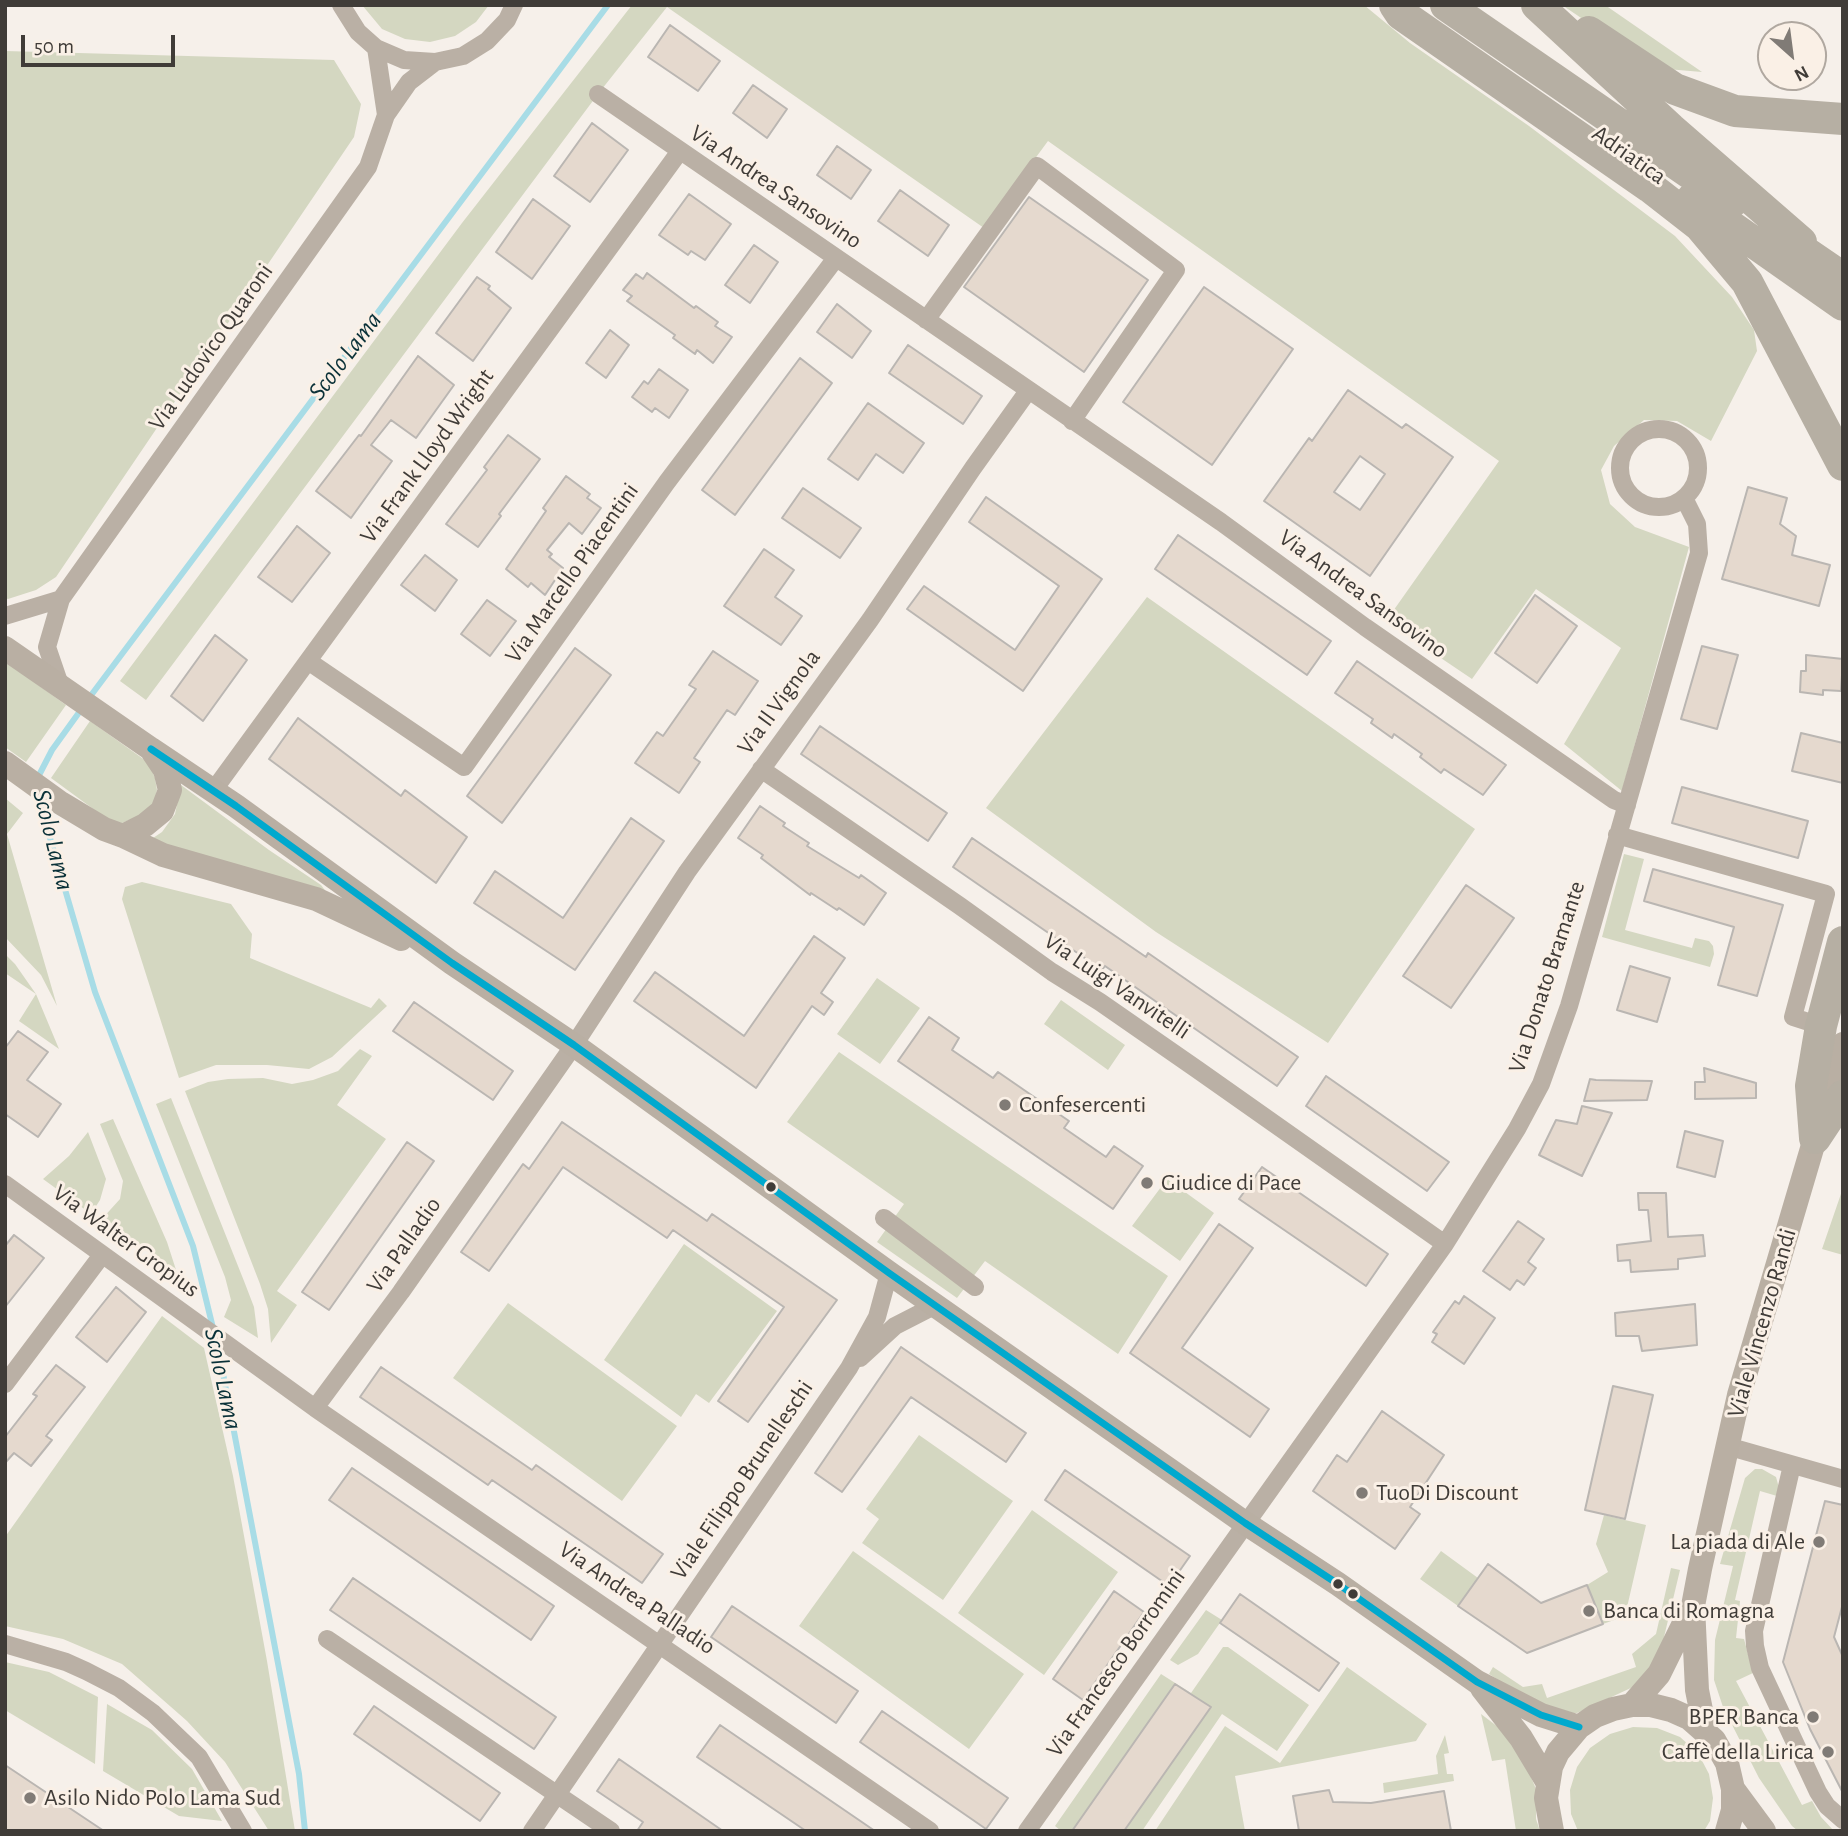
<!DOCTYPE html>
<meta charset="utf-8">
<style>
body{margin:0}
#map{position:relative;width:1848px;height:1836px;overflow:hidden;background:#f6f0ea;font-family:"Alegreya Sans",sans-serif}
canvas{display:block}
.frame{position:absolute;inset:0;border:7px solid #403c38;pointer-events:none}
.north{position:absolute;left:1757px;top:21px;width:70px;height:70px;box-sizing:border-box;background:#faf0e6;border:2px solid #b0a8a0;border-radius:50%;rotate:152deg;font-size:19px;font-weight:700;line-height:28px;text-align:center;color:#403c38}
.north::after{content:'';display:block;margin:auto;width:24px;height:32px;background:#807b76;clip-path:polygon(50% 0,100% 100%,50% 72%,0 100%)}
.scale{position:absolute;left:21px;top:35px;width:154px;height:32px;box-sizing:border-box;border:4px solid #403c38;border-top:0;padding-left:9px;font-size:21px;line-height:24px;white-space:nowrap;color:#403c38;-webkit-text-stroke:5px #faf0e6;paint-order:stroke}
</style>
<div id="map">
<canvas width="1848" height="1836"></canvas>
<div class="frame"></div>
<div class="north">N</div>
<div class="scale">50 m</div>
</div>
<script>
const context = document.querySelector('canvas').getContext('2d');
context.lineJoin = 'round';
function fill(path, color) { context.fillStyle = color; context.fill(path, 'evenodd'); }
const poly = rows => new Path2D(rows.map(r => 'M' + r).join(''));
function strokePath(path, color, width, dash) { context.strokeStyle = color; context.lineWidth = width; context.lineCap = dash ? 'butt' : 'round'; context.setLineDash(dash || []); context.stroke(path); }
function label(font, color, halo, rows, align = 'center') {
  context.font = font + ' "Alegreya Sans",sans-serif'; context.lineWidth = 6; context.setLineDash([]); context.textBaseline = 'middle'; context.strokeStyle = halo; context.fillStyle = color; for (const [text, x, y, turn = 0] of rows) {
    context.save(); context.translate(x, y); context.rotate((+turn || 0) * Math.PI / 180); context.textAlign = isNaN(turn) ? turn : align; if (halo) context.strokeText(text, 0, 0); context.fillText(text, 0, 0); context.restore();
  }
}
fill(poly([
 [362,5,489,5,476,22,455,36,430,42,405,39,382,29],
 [632,5,1364,5,1410,43,1529,126,1675,236,1732,297,1754,330,1757,351,1711,441,1677,421,1644,420,1614,446,1601,470,1610,504,1635,527,1689,547,1622,791,1564,744,1621,648,1536,589,1472,679,1386,621,1499,461,1048,141,984,228,667,7,598,94,146,700,120,681,462,223],
 [1562,5,1605,5,1702,72,1655,68],
 [5,51,334,60,361,104,354,137,56,577,36,590,8,599,5,598],
 [1147,597,1475,829,1328,1043,1156,932,986,808],
 [5,661,66,705,26,762,5,747],
 [90,721,149,763,155,778,157,790,154,803,139,816,122,823,111,822,51,778],
 [181,785,269,850,321,885,327,893,147,842,162,832,175,814],
 [5,798,23,813,7,834,57,1006,41,975,5,937],
 [1624,854,1644,859,1625,930,1692,948,1695,938,1709,941,1713,946,1714,954,1710,967,1602,937],
 [142,882,231,904,252,934,250,958,371,1008,379,998,387,1006,332,1057,309,1069,267,1065,216,1065,179,1078,122,899,125,887],
 [5,954,15,964,36,994,59,1049,19,1021,36,994,5,973],
 [877,978,920,1008,880,1064,837,1034],
 [1061,1000,1125,1045,1108,1070,1044,1024],
 [360,1049,372,1056,337,1105,386,1139,277,1291,297,1305,271,1343,268,1309,260,1284,185,1091,208,1082,228,1079,263,1078,292,1084,313,1080,338,1071],
 [839,1052,1168,1276,1118,1354,985,1261,957,1298,877,1242,904,1204,787,1122],
 [171,1098,244,1281,254,1307,258,1338,224,1317,231,1300,225,1277,156,1104],
 [113,1119,167,1242,178,1276,157,1268,154,1256,101,1220,120,1199,123,1181,100,1124],
 [88,1132,106,1179,100,1200,91,1214,43,1179,69,1156],
 [1167,1179,1214,1213,1180,1261,1132,1226],
 [1843,1188,1843,1255,1822,1249],
 [684,1244,777,1311,709,1403,696,1394,681,1417,604,1360],
 [508,1303,677,1426,622,1501,453,1378],
 [162,1316,204,1348,233,1476,267,1661,295,1831,269,1831,225,1762,187,1721,122,1664,63,1639,5,1626,5,1537],
 [919,1435,1013,1501,943,1600,862,1543,879,1519,866,1509],
 [1755,1469,1762,1469,1776,1477,1779,1488,1777,1496,1760,1491,1735,1600,1740,1601,1736,1638,1744,1639,1753,1673,1736,1681,1802,1805,1812,1801,1821,1817,1834,1831,1798,1831,1792,1826,1759,1778,1723,1707,1714,1680,1715,1640,1733,1566,1720,1564,1745,1478],
 [1032,1510,1118,1572,1044,1675,958,1613],
 [1604,1515,1646,1525,1625,1616,1603,1624,1587,1585,1608,1572,1596,1544],
 [853,1551,1024,1674,969,1749,799,1626],
 [1441,1551,1478,1578,1458,1606,1420,1579],
 [1671,1568,1680,1570,1659,1658,1633,1687,1577,1713,1562,1713,1516,1692,1489,1674,1493,1667,1523,1687,1542,1684,1547,1698,1636,1667,1632,1654,1656,1634],
 [1206,1610,1222,1620,1198,1654,1178,1665,1170,1660],
 [1223,1647,1228,1647,1309,1705,1277,1751,1222,1714,1142,1831,1061,1831,1055,1826,1161,1674,1191,1693],
 [5,1662,49,1672,98,1697,95,1764,5,1710],
 [1347,1667,1427,1724,1416,1741,1235,1776,1245,1831,1155,1831,1225,1726,1280,1763],
 [107,1704,152,1730,192,1769,222,1821,179,1816,103,1771],
 [1481,1714,1506,1733,1528,1770,1536,1789,1536,1819,1540,1831,1516,1831,1505,1759,1492,1761],
 [1633,1727,1657,1728,1680,1737,1698,1753,1709,1774,1713,1798,1710,1821,1704,1831,1578,1831,1571,1814,1570,1790,1577,1767,1590,1748,1610,1734],
 [1445,1735,1449,1753,1444,1754,1447,1774,1453,1774,1454,1781,1384,1793,1383,1783,1438,1774,1436,1756]
]), '#d4d7c1');
strokePath(poly([
 [89,698,608,5],
 [36,781,52,750,83,707],
 [38,797,95,992,193,1246,213,1328],
 [217,1342,299,1774,305,1831]
]), '#a8dce6', 6);
const building = poly([
 [670,25,720,61,698,91,648,57,670,25],
 [753,85,787,109,767,138,733,113,753,85],
 [592,123,628,150,590,202,554,176,592,123],
 [837,146,871,170,851,199,817,175,837,146],
 [900,190,949,225,928,256,878,221,900,190],
 [689,194,731,224,705,260,691,251,688,255,659,235,689,194],
 [1029,197,1148,280,1084,372,964,287,1029,197],
 [533,199,570,226,532,279,496,252,533,199],
 [754,245,778,262,750,303,725,285,754,245],
 [647,273,694,308,696,306,718,322,715,326,732,337,713,363,697,350,695,354,673,338,675,335,627,301,632,296,623,290,636,274,643,279,647,273],
 [477,277,490,286,488,289,511,308,473,361,436,333,477,277],
 [1204,287,1293,349,1212,465,1123,402,1204,287],
 [837,304,871,331,852,358,817,332,837,304],
 [610,330,629,345,606,378,586,363,610,330],
 [908,345,982,396,963,424,889,373,908,345],
 [418,356,454,385,416,438,391,420,371,445,392,461,351,518,316,491,359,435,361,436,418,356],
 [800,358,832,383,735,515,702,490,800,358],
 [659,369,688,390,669,418,655,408,652,412,632,397,644,381,648,384,659,369],
 [1348,390,1402,428,1406,424,1453,457,1370,576,1264,501,1309,438,1312,441,1348,390],
 [1360,456,1385,474,1360,510,1334,492,1360,456],
 [868,403,924,443,903,473,876,454,858,480,828,459,868,403],
 [508,435,540,459,499,514,501,516,478,547,446,524,487,470,484,467,508,435],
 [566,476,590,494,587,498,601,508,582,534,569,523,547,550,552,554,549,557,563,568,545,595,531,583,528,587,506,569,546,511,543,508,566,476],
 [1748,487,1787,498,1780,524,1796,536,1792,555,1830,565,1819,606,1722,579,1748,487],
 [803,488,861,528,840,558,782,518,803,488],
 [986,497,1102,579,1023,691,907,609,924,586,1015,650,1059,586,969,522,986,497],
 [297,526,330,553,292,602,258,577,297,526],
 [1178,535,1331,641,1307,675,1155,569,1178,535],
 [764,549,794,570,775,597,802,616,781,645,724,606,764,549],
 [425,555,457,580,435,611,401,585,425,555],
 [1535,595,1577,626,1537,683,1495,653,1535,595],
 [487,600,516,621,490,656,461,634,487,600],
 [215,635,247,660,203,721,171,696,215,635],
 [1702,646,1738,655,1717,729,1681,719,1702,646],
 [575,648,611,675,502,823,467,796,575,648],
 [713,651,758,681,735,715,727,710,694,758,700,762,679,793,635,763,657,732,663,736,696,689,689,685,713,651],
 [1806,655,1843,659,1841,691,1823,690,1823,695,1800,692,1801,671,1806,671,1806,655],
 [1357,661,1506,765,1483,795,1444,769,1441,773,1420,757,1422,754,1394,734,1392,738,1371,723,1373,719,1335,693,1357,661],
 [298,718,401,796,405,790,467,837,436,883,269,759,298,718],
 [820,726,947,813,928,841,801,754,820,726],
 [1801,733,1843,743,1843,783,1792,771,1801,733],
 [1682,787,1808,821,1798,858,1672,823,1682,787],
 [760,806,785,823,783,826,809,843,807,846,859,878,861,875,886,893,864,925,839,908,837,910,811,893,810,895,761,858,763,855,738,838,760,806],
 [631,818,664,841,575,970,474,903,495,871,563,918,631,818],
 [972,838,1146,957,1148,953,1298,1057,1277,1086,1105,966,1102,970,953,867,972,838],
 [1653,869,1783,905,1757,996,1718,985,1734,927,1644,901,1653,869],
 [1466,885,1514,918,1451,1008,1403,976,1466,885],
 [814,936,845,958,821,993,833,1002,824,1015,812,1006,756,1088,634,1001,655,972,744,1036,814,936],
 [1630,966,1670,978,1657,1022,1617,1010,1630,966],
 [414,1002,513,1071,493,1100,393,1031,414,1002],
 [929,1017,959,1038,952,1050,993,1078,998,1072,1069,1121,1064,1128,1106,1157,1114,1146,1143,1166,1113,1209,898,1061,929,1017],
 [18,1031,48,1052,27,1080,61,1104,38,1137,5,1114,5,1048,18,1031],
 [1704,1068,1756,1083,1756,1098,1695,1099,1695,1082,1705,1082,1704,1068],
 [1326,1076,1449,1162,1427,1191,1306,1106,1326,1076],
 [1590,1079,1596,1080,1652,1081,1647,1100,1584,1101,1590,1079],
 [1582,1106,1612,1113,1582,1176,1539,1155,1556,1120,1577,1124,1582,1106],
 [562,1122,707,1221,712,1214,837,1300,748,1422,718,1401,784,1307,673,1230,667,1238,563,1167,489,1271,461,1252,523,1164,529,1169,562,1122],
 [1685,1131,1723,1141,1715,1177,1677,1167,1685,1131],
 [407,1142,434,1161,329,1310,302,1292,407,1142],
 [1262,1167,1388,1254,1366,1286,1239,1199,1262,1167],
 [1638,1193,1666,1193,1668,1237,1703,1235,1705,1256,1678,1259,1678,1269,1631,1272,1630,1260,1618,1261,1617,1245,1651,1241,1648,1210,1639,1210,1638,1193],
 [1518,1221,1544,1239,1528,1262,1536,1268,1524,1285,1517,1280,1510,1290,1483,1271,1518,1221],
 [1219,1224,1253,1248,1182,1348,1269,1409,1250,1437,1130,1353,1219,1224],
 [14,1235,44,1258,5,1307,5,1246,14,1235],
 [116,1287,146,1312,107,1362,76,1337,116,1287],
 [1464,1296,1495,1318,1464,1364,1432,1342,1437,1334,1433,1332,1455,1301,1459,1304,1464,1296],
 [1695,1304,1697,1345,1642,1351,1639,1336,1616,1336,1615,1313,1695,1304],
 [901,1347,1026,1433,1006,1462,911,1397,842,1492,815,1473,901,1347],
 [56,1365,85,1387,46,1436,52,1440,31,1466,14,1453,5,1463,5,1437,37,1396,33,1394,56,1365],
 [381,1367,532,1470,536,1465,663,1554,642,1583,492,1480,488,1485,360,1397,381,1367],
 [1613,1386,1653,1395,1625,1519,1585,1510,1613,1386],
 [1382,1411,1444,1455,1410,1507,1420,1514,1395,1549,1313,1491,1337,1455,1347,1462,1382,1411],
 [352,1468,554,1606,531,1640,329,1500,352,1468],
 [1065,1470,1190,1556,1169,1586,1045,1500,1065,1470],
 [1825,1501,1843,1505,1843,1603,1834,1637,1843,1657,1843,1793,1810,1729,1783,1662,1825,1501],
 [1488,1564,1541,1603,1587,1585,1603,1624,1527,1653,1458,1606,1488,1564],
 [353,1578,556,1717,534,1749,330,1610,353,1578],
 [1114,1591,1144,1612,1083,1700,1053,1679,1114,1591],
 [1240,1594,1339,1663,1319,1691,1220,1623,1240,1594],
 [732,1606,858,1691,836,1723,711,1637,732,1606],
 [1175,1684,1211,1707,1124,1831,1072,1831,1175,1684],
 [374,1706,500,1793,480,1821,354,1734,374,1706],
 [882,1711,1008,1798,986,1829,860,1742,882,1711],
 [720,1725,875,1831,806,1831,697,1757,720,1725],
 [619,1759,723,1831,637,1831,643,1822,597,1791,619,1759],
 [5,1765,104,1831,5,1831,5,1765],
 [1329,1790,1333,1802,1371,1803,1444,1791,1451,1831,1299,1831,1293,1796,1329,1790]
]);
fill(building, '#e5d9ce');
strokePath(building, '#bab6b2', 2);
strokePath(poly([
 [341,5,358,32,376,48,404,60,435,62,463,56,487,41,507,20,514,5],
 [376,48,386,115],
 [598,94,1221,522,1365,627,1614,800,1627,805],
 [926,320,1037,166,1176,270,1072,421],
 '1620 468a39 39 0 1 1 78 0a39 39 0 1 1-78 0Z',
 [5,616,61,599],
 [308,661,464,767,667,482,836,258],
 [60,685,47,647,61,599,368,167,386,115,409,82,435,62],
 [761,769,960,906,1052,972,1100,1002,1198,1070,1445,1244],
 [213,791,680,151],
 [1617,835,1826,894,1793,1017,1821,1026],
 [5,1184,315,1408,930,1831],
 [884,1218,975,1287],
 [860,1358,895,1326,936,1305],
 [5,1384,102,1255],
 [315,1408,401,1292,574,1045,687,872,870,620,973,468,1028,391],
 [1727,1446,1843,1479],
 [1792,1465,1754,1631,1755,1646,1760,1668,1818,1792,1827,1806,1843,1820],
 [327,1639,611,1831],
 [5,1644,66,1662,86,1671,119,1688,153,1713,199,1757,243,1831],
 [532,1831,849,1368,877,1317,889,1273],
 [1027,1831,1445,1244,1517,1129,1541,1084,1569,1006,1699,553,1697,524,1684,498]
]), '#bab0a5', 18);
strokePath(poly([
 [5,648,151,749,165,770,170,790,162,811,145,825,123,836,104,829,59,802,5,763],
 [151,749,236,806,452,963,574,1045,889,1273,1245,1523,1338,1584,1477,1682,1541,1715,1579,1727],
 [123,836,163,855,316,899,401,939],
 [1482,1688,1521,1738,1548,1783],
 [1632,1705,1659,1674,1691,1609],
 [1705,1730,1697,1690,1693,1606,1700,1569,1739,1395,1843,1044],
 [1733,1789,1764,1831],
 [1552,1831,1546,1798,1551,1767,1558,1752,1579,1727,1595,1716,1613,1709,1632,1705,1651,1705,1671,1710,1689,1718,1714,1740,1727,1763,1733,1789,1733,1810,1727,1831]
]), '#b9afa3', 24);
strokePath(poly([
 [1395,5,1401,14,1650,187,1700,226,1747,282,1843,465],
 [1446,5,1732,202],
 [1537,5,1671,129,1801,242],
 [1589,32,1675,89,1735,111,1843,119],
 [1692,199,1843,305],
 [1780,235,1843,278],
 [1815,1138,1811,1086,1821,1026,1843,942],
 [1815,1138,1843,1096]
]), '#b6afa3', 32);
strokePath(poly([
 [151,749,236,806,452,963,574,1045,889,1273,1245,1523,1338,1584,1477,1682,1541,1715,1579,1727]
]), '#00a9ce', 7);
for (const [x, y, r, color] of [
 [1005,1105,7,"#807b76"],
 [1147,1183,7,"#807b76"],
 [771,1187,6,"#403c38"],
 [1362,1493,7,"#807b76"],
 [1819,1542,7,"#807b76"],
 [1338,1584,6,"#403c38"],
 [1353,1594,6,"#403c38"],
 [1589,1611,7,"#807b76"],
 [1813,1717,7,"#807b76"],
 [1828,1752,7,"#807b76"],
 [30,1798,7,"#807b76"]
]) { const dot = new Path2D(); dot.arc(x, y, r, 0, 2 * Math.PI); context.fillStyle = color; context.fill(dot); strokePath(dot, '#faf0e6', 2.5); }
label('24px', '#403c38', '#faf0e6', [
 ["Adriatica",1629,155,35],
 ["Via Andrea Sansovino",776,187,34],
 ["Via Ludovico Quaroni",211,347,-55],
 ["Via Frank Lloyd Wright",427,456,-54],
 ["Via Marcello Piacentini",572,573,-55],
 ["Via Andrea Sansovino",1363,594,36],
 ["Via Il Vignola",779,702,-54],
 ["Via Donato Bramante",1547,977,-72],
 ["Via Luigi Vanvitelli",1117,986,34],
 ["Via Walter Gropius",126,1241,36],
 ["Via Palladio",404,1245,-55],
 ["Viale Vincenzo Randi",1762,1323,-74],
 ["Viale Filippo Brunelleschi",742,1480,-56],
 ["Via Andrea Palladio",637,1598,34],
 ["Via Francesco Borromini",1116,1663,-55]
]);
label('24px', '#403c38', '#faf0e6', [
 ["Confesercenti",1019,1105],
 ["Giudice di Pace",1161,1183],
 ["TuoDi Discount",1376,1493],
 ["La piada di Ale",1805,1542,"right"],
 ["Banca di Romagna",1603,1611],
 ["BPER Banca",1799,1717,"right"],
 ["Caffè della Lirica",1814,1752,"right"],
 ["Asilo Nido Polo Lama Sud",44,1798]
], 'left');
label('italic 26px', '#0a3138', '#faf0e6', [
 ["Scolo Lama",345,356,-53],
 ["Scolo Lama",53,840,76],
 ["Scolo Lama",223,1379,78]
]);
</script>
